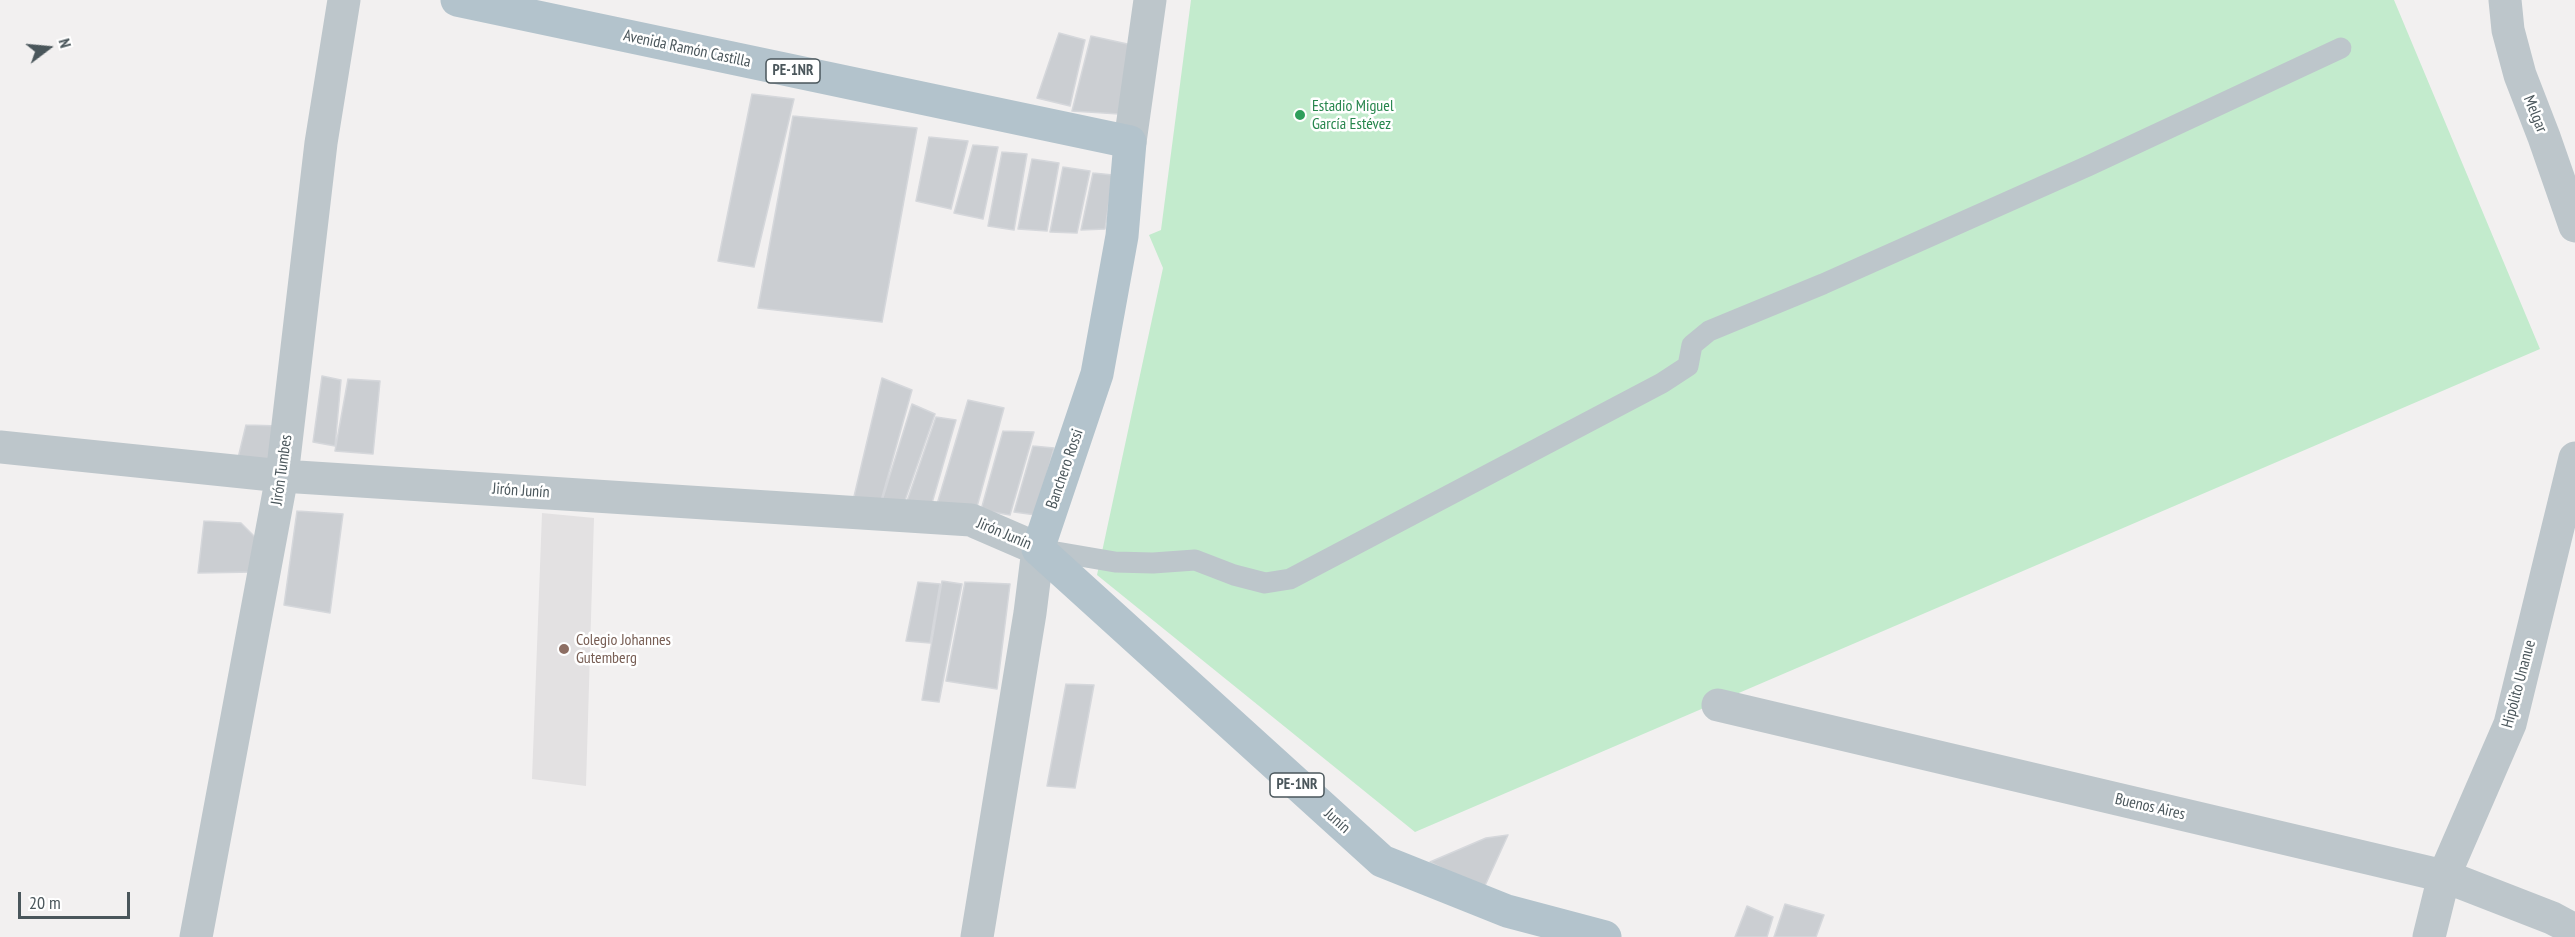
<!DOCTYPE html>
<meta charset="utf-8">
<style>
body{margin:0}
#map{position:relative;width:2575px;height:937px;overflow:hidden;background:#f2f0f0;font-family:"PT Sans Narrow",sans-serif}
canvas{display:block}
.north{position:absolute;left:18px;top:18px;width:60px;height:60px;-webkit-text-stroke:4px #fff;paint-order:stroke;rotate:74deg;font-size:16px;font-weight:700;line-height:24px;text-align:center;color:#4a565b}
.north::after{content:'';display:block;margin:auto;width:21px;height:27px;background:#4a565b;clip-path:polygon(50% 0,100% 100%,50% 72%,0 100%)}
.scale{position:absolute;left:18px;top:892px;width:112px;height:27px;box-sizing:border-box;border:3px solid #4a565b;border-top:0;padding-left:8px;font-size:18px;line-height:21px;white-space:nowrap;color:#4a565b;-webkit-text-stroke:4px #fff;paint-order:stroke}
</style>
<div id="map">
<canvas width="2575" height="937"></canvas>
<div class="north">N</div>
<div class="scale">20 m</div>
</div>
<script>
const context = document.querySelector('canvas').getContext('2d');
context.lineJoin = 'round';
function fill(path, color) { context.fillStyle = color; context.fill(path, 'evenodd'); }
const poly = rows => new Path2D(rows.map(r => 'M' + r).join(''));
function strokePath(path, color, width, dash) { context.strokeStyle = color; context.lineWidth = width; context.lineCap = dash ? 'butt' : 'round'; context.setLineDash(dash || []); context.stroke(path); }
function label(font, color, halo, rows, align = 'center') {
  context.font = font + ' "PT Sans Narrow",sans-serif'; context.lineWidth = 5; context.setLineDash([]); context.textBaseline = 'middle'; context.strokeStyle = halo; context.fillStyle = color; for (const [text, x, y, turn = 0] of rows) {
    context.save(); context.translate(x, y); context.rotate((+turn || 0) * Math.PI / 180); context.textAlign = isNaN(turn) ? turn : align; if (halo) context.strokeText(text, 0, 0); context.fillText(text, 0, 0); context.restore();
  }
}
fill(poly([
 [542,513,594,518,586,786,532,779]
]), '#e3e1e2');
fill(poly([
 [1191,0,2394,0,2540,349,1415,832,1097,575,1163,268,1149,235,1161,230]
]), '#c3ebcd');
const building = poly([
 [1059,33,1085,40,1070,106,1037,98,1059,33],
 [1091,36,1132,45,1119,114,1072,111,1091,36],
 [752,94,794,99,754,267,718,261,752,94],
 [793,116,917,128,882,322,758,308,793,116],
 [929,137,968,141,951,209,916,201,929,137],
 [973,145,998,147,983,219,954,213,973,145],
 [1002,152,1027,154,1014,230,988,226,1002,152],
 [1032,159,1059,163,1047,231,1018,229,1032,159],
 [1063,167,1090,171,1077,233,1050,232,1063,167],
 [1093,173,1113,175,1105,229,1081,230,1093,173],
 [322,376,341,380,335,446,313,442,322,376],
 [882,378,912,390,879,508,852,505,882,378],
 [348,379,380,381,373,454,335,451,348,379],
 [968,400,1004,408,975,514,935,511,968,400],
 [912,404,935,414,902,509,881,504,912,404],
 [936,417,956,420,930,510,904,510,936,417],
 [246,425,280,426,268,464,238,458,246,425],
 [1003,431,1034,432,1010,515,981,510,1003,431],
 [1033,446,1054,448,1036,515,1014,512,1033,446],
 [297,511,343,514,330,613,284,605,297,511],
 [204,521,241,523,262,544,254,572,198,573,204,521],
 [942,581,962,584,939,702,922,700,942,581],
 [918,582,940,584,930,643,906,641,918,582],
 [965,582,1010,584,997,689,946,681,965,582],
 [1066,684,1094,685,1075,788,1047,786,1066,684],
 [1508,835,1483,890,1430,862,1486,838,1508,835],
 [1785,904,1824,915,1816,937,1774,937,1785,904],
 [1747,906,1773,917,1767,937,1735,937,1747,906]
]);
fill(building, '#cbced2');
strokePath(building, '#d5d7db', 1.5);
strokePath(poly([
 [1039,549,1115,562,1153,563,1195,560,1234,575,1265,583,1290,579,1662,383,1688,366,1692,345,1709,331,1823,284,2088,166,2341,48]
]), '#bdc6cb', 21);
strokePath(poly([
 [2505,0,2508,30,2520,75,2544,137,2575,226],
 [1130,142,1150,0],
 [0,447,282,476,971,520,1038,549,1030,613,977,937],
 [1718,705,2444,876,2552,918,2575,930],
 [196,937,282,476,321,143,344,0],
 [2429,937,2444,876,2510,724,2575,458]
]), '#bdc6cb', 33);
strokePath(poly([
 [457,0,1130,142,1122,236,1097,374,1038,549,1382,861,1507,911,1605,937]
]), '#b3c3cc', 33);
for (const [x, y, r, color] of [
 [1300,115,6,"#2e9e5b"],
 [564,649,6,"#8d6e63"]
]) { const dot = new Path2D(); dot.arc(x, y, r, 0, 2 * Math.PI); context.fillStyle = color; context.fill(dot); strokePath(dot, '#fff', 2); }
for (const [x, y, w] of [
 [793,71,54],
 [1297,785,54]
]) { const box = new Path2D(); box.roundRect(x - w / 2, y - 12, w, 24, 4.5); context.fillStyle = '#fff'; context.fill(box); strokePath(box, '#4a565b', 1.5); }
label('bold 15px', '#4a565b', null, [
 ["PE-1NR",793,71],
 ["PE-1NR",1297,785]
]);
label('16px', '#4a565b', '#fff', [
 ["Avenida Ramón Castilla",687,49,12],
 ["Melgar",2535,114,68],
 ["Banchero Rossi",1065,469,-71],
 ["Jirón Tumbes",282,470,-82],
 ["Jirón Junín",521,491,4],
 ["Jirón Junín",1004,534,23],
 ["Hipólito Unanue",2519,684,-75],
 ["Buenos Aires",2150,807,13],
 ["Junín",1337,821,42]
]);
label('16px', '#27864d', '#fff', [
 ["Estadio Miguel",1312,106],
 ["García Estévez",1312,124]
], 'left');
label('16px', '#785e54', '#fff', [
 ["Colegio Johannes",576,640],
 ["Gutemberg",576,658]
], 'left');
</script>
